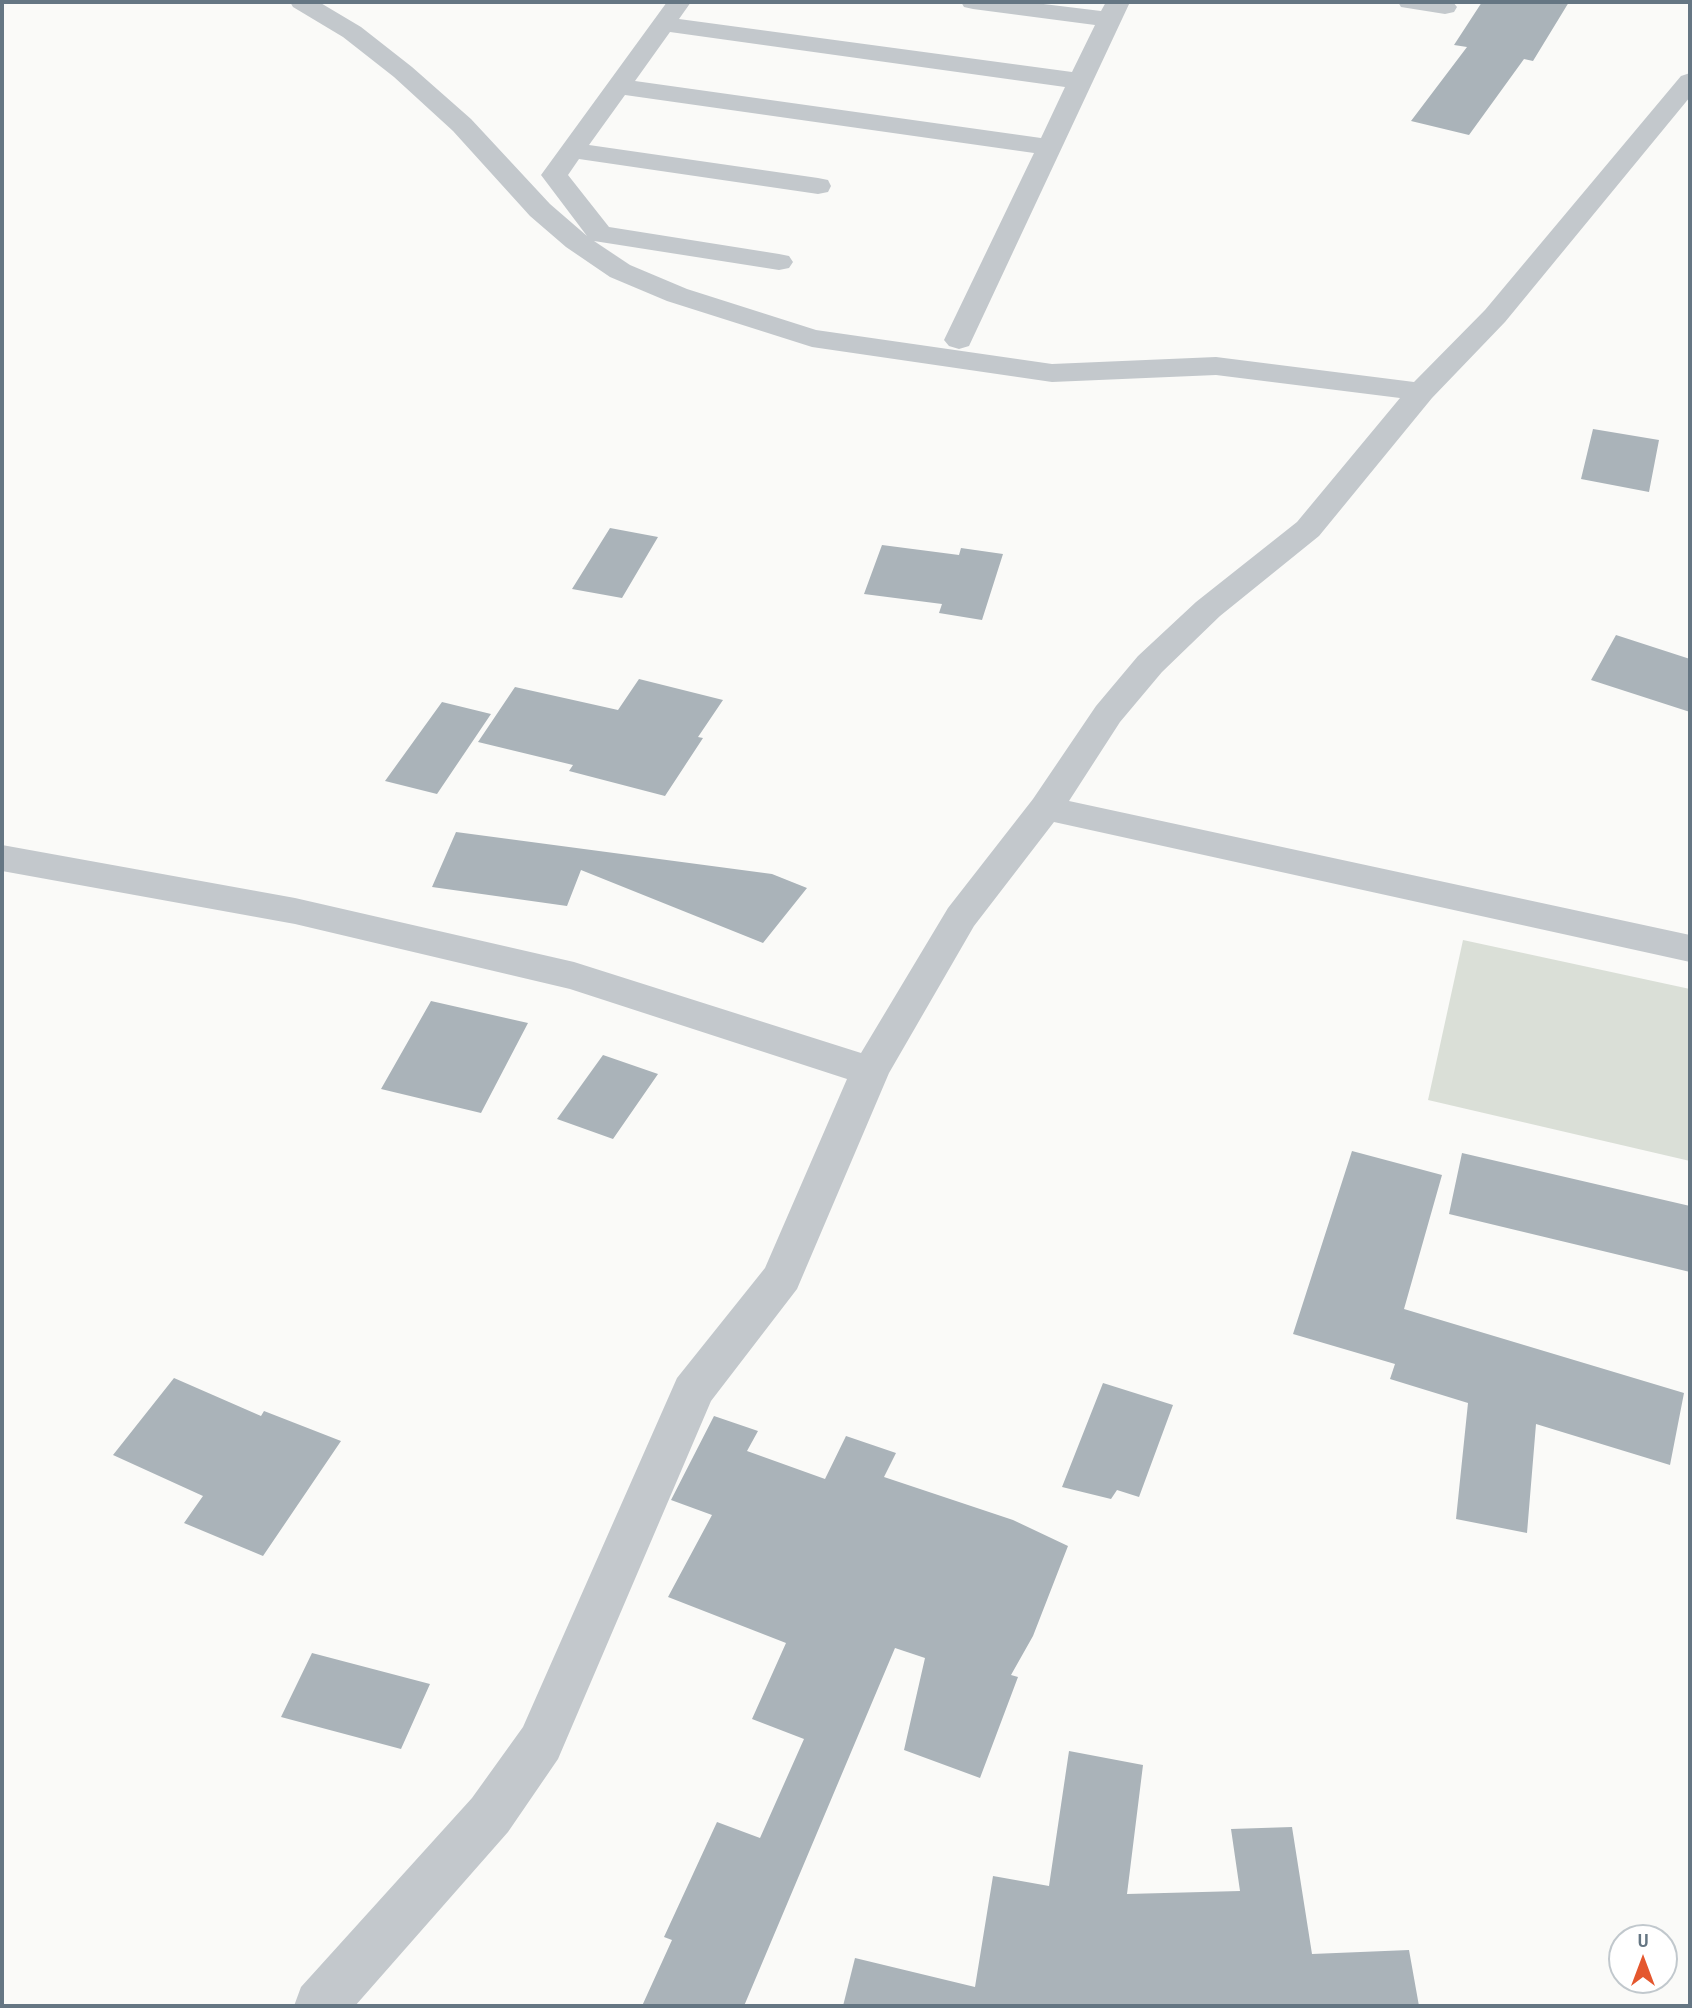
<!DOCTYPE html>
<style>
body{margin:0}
#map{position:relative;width:1692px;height:2008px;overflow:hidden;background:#fafaf8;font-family:"Archivo Narrow",sans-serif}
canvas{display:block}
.frame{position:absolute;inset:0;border:4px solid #657683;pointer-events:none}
.north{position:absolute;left:1608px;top:1924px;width:70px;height:70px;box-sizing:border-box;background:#fff;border:2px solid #c1c8cd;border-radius:50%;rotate:0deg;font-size:19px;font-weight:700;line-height:28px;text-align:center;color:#657683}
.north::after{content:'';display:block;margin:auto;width:24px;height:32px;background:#e4572e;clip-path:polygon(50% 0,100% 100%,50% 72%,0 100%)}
</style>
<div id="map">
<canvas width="1692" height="2008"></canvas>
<div class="frame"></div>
<div class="north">U</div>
</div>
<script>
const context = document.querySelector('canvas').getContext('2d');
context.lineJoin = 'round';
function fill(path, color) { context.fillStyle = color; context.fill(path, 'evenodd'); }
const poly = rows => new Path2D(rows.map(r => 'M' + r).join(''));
fill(poly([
 [1463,940,1690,989,1690,1161,1428,1100]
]), '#dadfd7');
fill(poly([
 [1482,2,1569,2,1533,61,1524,59,1469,135,1411,121,1467,47,1454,45],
 [1593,429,1659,440,1649,492,1581,479],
 [610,528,658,537,622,598,572,589],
 [882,545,959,555,961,548,1003,554,982,620,939,613,942,604,864,594],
 [1616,635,1690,659,1690,712,1591,680],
 [639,679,723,700,698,737,703,738,665,796,569,771,573,765,478,742,515,687,618,710],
 [442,702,491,714,437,794,385,781],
 [456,832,772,874,807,888,763,943,581,870,567,906,432,887],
 [431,1001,528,1023,481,1113,381,1089],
 [603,1055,658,1074,613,1139,557,1119],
 [1352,1151,1442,1175,1404,1309,1684,1393,1670,1465,1536,1424,1527,1533,1456,1519,1468,1403,1390,1379,1395,1364,1293,1334],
 [1462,1153,1690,1206,1690,1272,1449,1214],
 [174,1378,261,1416,264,1411,341,1441,263,1556,184,1523,203,1496,113,1455],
 [1103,1383,1173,1405,1139,1497,1117,1490,1111,1499,1062,1487],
 [714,1416,758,1431,747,1451,825,1479,846,1436,896,1453,884,1477,1013,1520,1068,1546,1033,1636,1011,1675,1018,1677,980,1778,904,1750,925,1658,895,1648,744,2006,642,2006,672,1940,664,1937,717,1822,760,1838,804,1739,752,1719,786,1643,668,1597,712,1515,671,1500],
 [312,1653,430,1684,401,1749,281,1717],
 [1069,1751,1143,1765,1127,1894,1240,1891,1231,1829,1292,1827,1312,1954,1409,1950,1419,2006,843,2006,855,1958,975,1987,993,1876,1049,1886]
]), '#aab3b9');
fill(poly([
 [290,2,319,2,361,27,412,67,471,119,550,204,587,236,541,175,667,2,691,2,679,19,1072,72,1095,25,973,9,964,7,961,2,1027,2,1101,11,1106,2,1130,2,969,346,959,349,949,346,944,340,1034,153,625,95,589,145,818,178,828,180,831,186,828,192,818,194,579,159,568,175,609,227,779,254,789,256,793,262,789,268,779,270,594,241,630,265,687,289,816,330,1052,364,1216,357,1414,382,1485,310,1681,76,1690,73,1690,97,1505,322,1432,398,1319,536,1220,616,1162,672,1120,722,1069,801,1690,935,1690,962,1054,822,974,926,889,1073,797,1289,711,1401,558,1759,508,1832,355,2006,294,2006,301,1987,472,1798,523,1727,677,1378,765,1268,847,1079,570,989,295,924,2,871,2,845,295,898,574,962,861,1053,948,908,1033,799,1096,706,1138,656,1196,602,1297,522,1400,398,1216,375,1052,382,812,347,667,301,610,277,566,247,530,216,453,131,394,77,343,37,293,7,290,2],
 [670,32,1065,87,1041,138,635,81,670,32],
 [1398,2,1453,2,1457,7,1454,12,1445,14,1401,7,1398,2]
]), '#c3c8cc');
</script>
